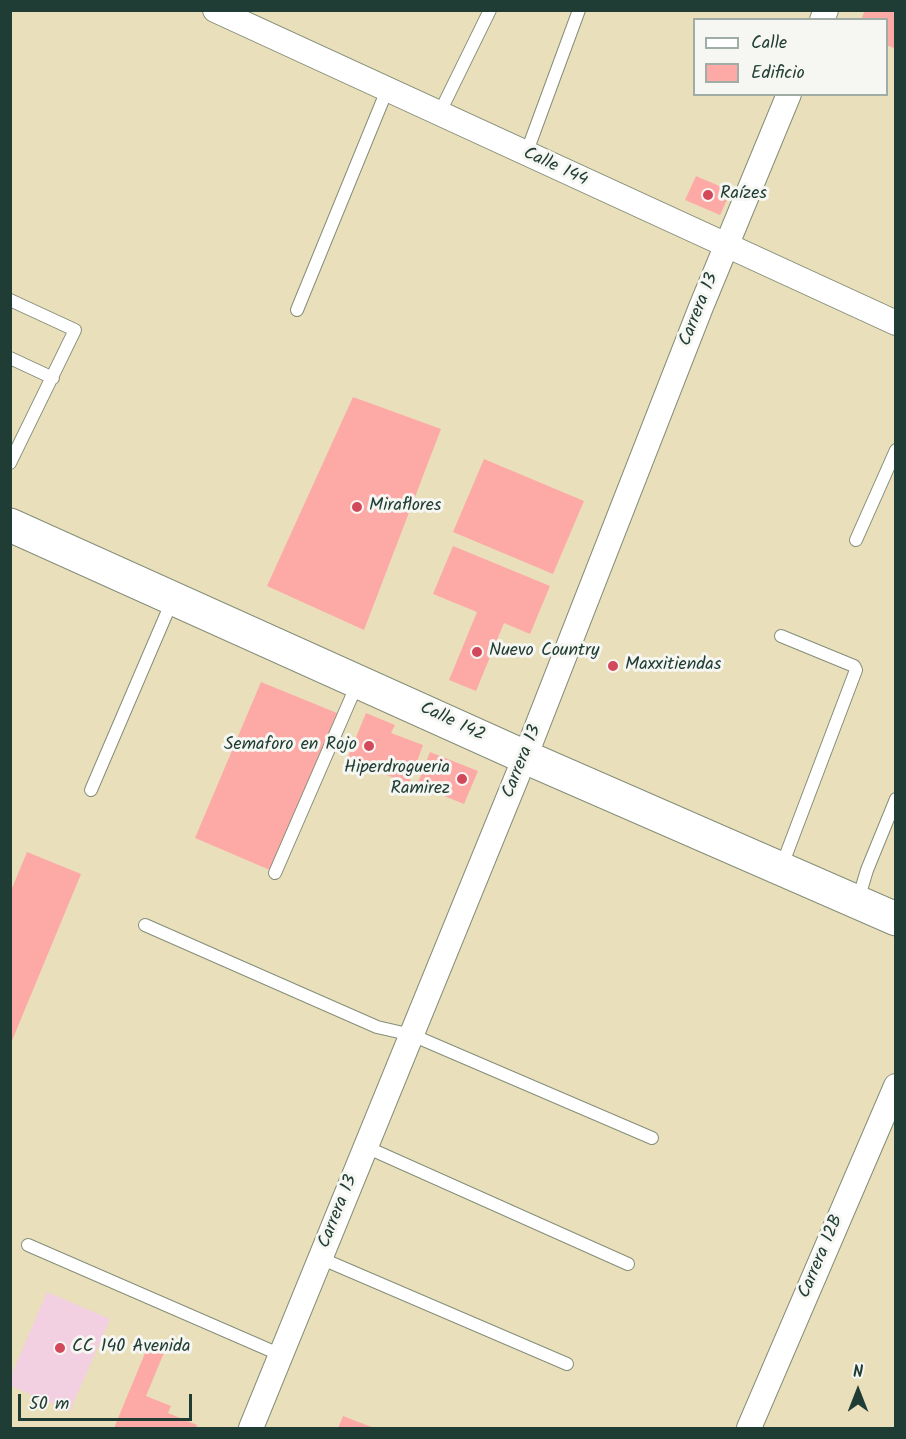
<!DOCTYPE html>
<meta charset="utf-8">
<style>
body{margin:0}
#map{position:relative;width:906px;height:1439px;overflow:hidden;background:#e9dfbb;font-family:Kalam,sans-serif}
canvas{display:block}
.frame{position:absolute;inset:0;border:12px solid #1f3d34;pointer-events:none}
.legend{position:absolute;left:693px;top:18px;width:195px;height:78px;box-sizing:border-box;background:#f6f6f2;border:2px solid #a0aca6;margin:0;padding:8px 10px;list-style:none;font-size:18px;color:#1f3d34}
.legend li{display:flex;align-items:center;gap:12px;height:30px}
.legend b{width:30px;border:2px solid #a0aca6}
.north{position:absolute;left:828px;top:1361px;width:60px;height:60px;-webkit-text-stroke:4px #f6f6f2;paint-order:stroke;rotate:0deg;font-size:16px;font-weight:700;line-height:24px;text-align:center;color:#1f3d34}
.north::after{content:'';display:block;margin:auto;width:21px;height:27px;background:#1f3d34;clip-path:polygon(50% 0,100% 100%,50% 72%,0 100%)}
.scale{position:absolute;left:18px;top:1394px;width:174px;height:27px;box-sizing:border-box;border:3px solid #1f3d34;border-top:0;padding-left:8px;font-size:18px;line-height:21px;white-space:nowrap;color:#1f3d34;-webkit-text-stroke:4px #f6f6f2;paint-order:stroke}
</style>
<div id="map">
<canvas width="906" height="1439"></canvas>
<div class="frame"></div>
<ul class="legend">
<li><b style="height:8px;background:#fff"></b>Calle</li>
<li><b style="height:16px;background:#fdaaa7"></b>Edificio</li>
</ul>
<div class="north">N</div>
<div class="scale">50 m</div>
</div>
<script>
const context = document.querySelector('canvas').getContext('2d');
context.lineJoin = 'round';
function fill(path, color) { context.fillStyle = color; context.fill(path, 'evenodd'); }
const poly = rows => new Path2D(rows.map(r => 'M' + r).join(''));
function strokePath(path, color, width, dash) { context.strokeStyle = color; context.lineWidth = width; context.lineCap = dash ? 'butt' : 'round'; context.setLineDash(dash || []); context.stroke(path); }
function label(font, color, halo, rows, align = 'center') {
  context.font = font + ' Kalam,sans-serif'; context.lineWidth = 6; context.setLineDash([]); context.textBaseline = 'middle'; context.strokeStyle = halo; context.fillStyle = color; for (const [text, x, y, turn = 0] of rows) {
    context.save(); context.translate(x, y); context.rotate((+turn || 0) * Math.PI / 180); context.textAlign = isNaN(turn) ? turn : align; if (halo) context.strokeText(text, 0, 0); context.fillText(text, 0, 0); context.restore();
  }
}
fill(poly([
 [47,1292,110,1319,70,1411,11,1386,11,1376]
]), '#f2cfe1');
fill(poly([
 [865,10,896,10,896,49,886,45,886,20,861,20],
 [696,176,731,191,720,215,685,200],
 [353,397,441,429,364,630,267,586],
 [484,459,584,501,553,574,453,532],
 [453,546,550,586,530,634,504,623,476,691,449,680,477,612,433,594],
 [261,682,337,713,270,870,195,838],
 [366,713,395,725,391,733,423,745,409,784,347,759],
 [430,752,478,771,464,804,417,785],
 [27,852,81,874,11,1043,10,893],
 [150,1341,166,1348,146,1396,171,1406,168,1413,197,1425,196,1428,114,1428],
 [343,1416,374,1428,338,1428]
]), '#fdaaa7');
const lane = poly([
 [439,114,490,10],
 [526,154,579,10],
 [10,300,75,330,10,463],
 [297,310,387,90],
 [10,358,53,378],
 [856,540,896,450],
 [781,636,854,666,856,670,781,868],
 [91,790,172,601],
 [275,873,358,682],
 [858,900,867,870,896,799],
 [145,925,377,1027,412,1035,652,1138],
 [366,1147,628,1264],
 [28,1245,281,1355],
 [320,1258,567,1364]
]);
const street = poly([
 [215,10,896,323],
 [822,20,826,10],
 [251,1428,525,757,701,307,789,94],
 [749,1428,896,1086]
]);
const secondary = poly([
 [10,525,525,757,896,919]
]);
strokePath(lane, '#848e78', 14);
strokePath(street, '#848e78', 26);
strokePath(secondary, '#848e78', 35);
strokePath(lane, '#fff', 12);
strokePath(street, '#fff', 24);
strokePath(secondary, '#fff', 33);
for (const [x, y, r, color] of [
 [708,195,6,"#d1495b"],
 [357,507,6,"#d1495b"],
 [477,652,6,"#d1495b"],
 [613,666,6,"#d1495b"],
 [369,746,6,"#d1495b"],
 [462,779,6,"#d1495b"],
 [60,1348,6,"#d1495b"]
]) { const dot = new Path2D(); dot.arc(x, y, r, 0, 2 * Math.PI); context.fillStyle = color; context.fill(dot); strokePath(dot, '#f6f6f2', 2); }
label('18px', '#1f3d34', '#f6f6f2', [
 ["Calle 144",555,168,25],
 ["Carrera 13",700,310,-68],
 ["Calle 142",452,723,25],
 ["Carrera 13",523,762,-68],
 ["Carrera 13",339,1212,-68],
 ["Carrera 12B",822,1257,-67]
]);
label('18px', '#1f3d34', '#f6f6f2', [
 ["Raízes",720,195],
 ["Miraflores",369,507],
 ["Nuevo Country",489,652],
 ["Maxxitiendas",625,666],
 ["Semaforo en Rojo",357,746,"right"],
 ["Hiperdrogueria",450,769,"right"],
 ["Ramirez",450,790,"right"],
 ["CC 140 Avenida",72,1348]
], 'left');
</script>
